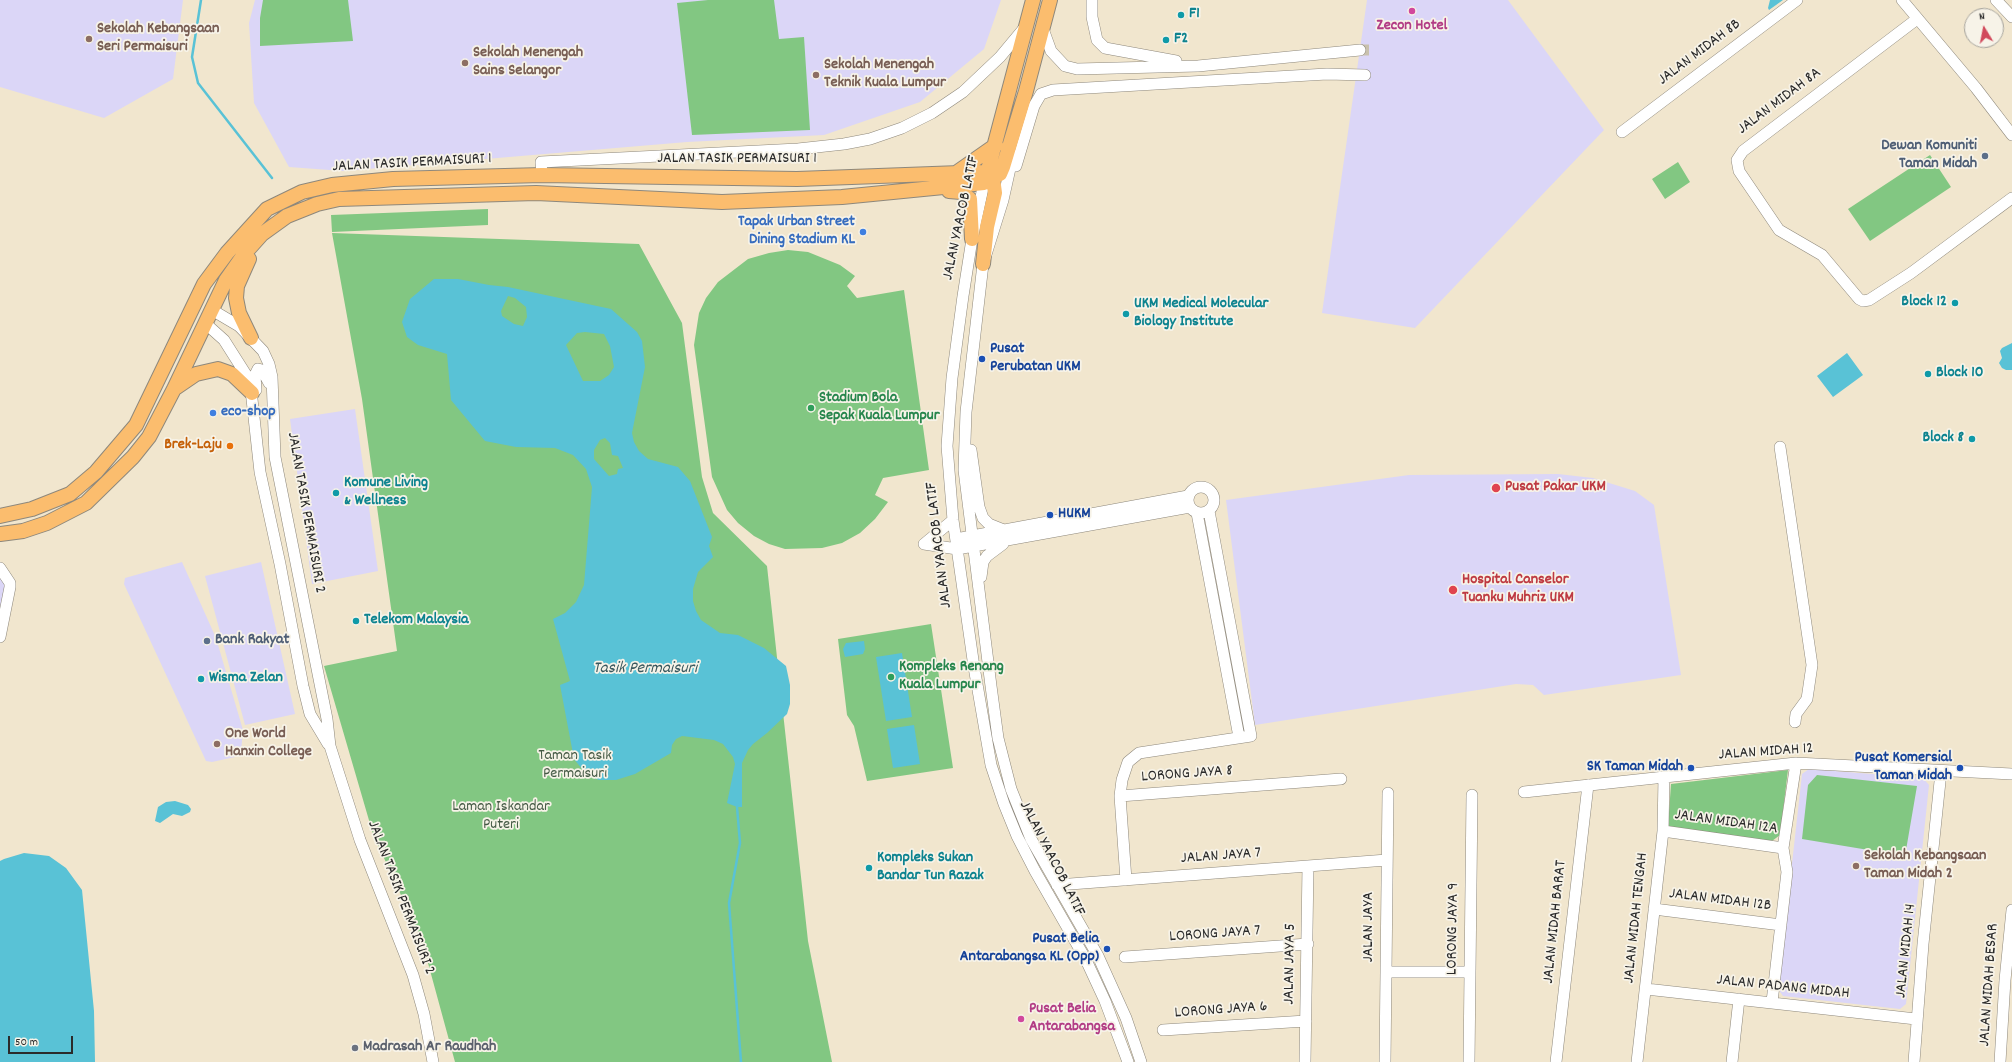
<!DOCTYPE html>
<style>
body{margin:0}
#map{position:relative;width:2012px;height:1062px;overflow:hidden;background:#f1e6ce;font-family:Dekko,sans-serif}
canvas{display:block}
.north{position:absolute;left:1964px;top:8px;width:40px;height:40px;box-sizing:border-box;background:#f7f3e8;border:1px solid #a5a39c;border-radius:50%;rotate:350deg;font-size:11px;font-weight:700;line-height:16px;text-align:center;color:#2b2b2b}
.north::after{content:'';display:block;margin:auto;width:14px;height:18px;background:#d1495b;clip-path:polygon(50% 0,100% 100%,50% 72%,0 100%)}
.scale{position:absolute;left:8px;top:1036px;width:65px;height:18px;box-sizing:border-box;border:2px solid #2b2b2b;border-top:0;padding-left:5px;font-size:12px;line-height:14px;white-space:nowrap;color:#2b2b2b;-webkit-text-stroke:3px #f7f3e8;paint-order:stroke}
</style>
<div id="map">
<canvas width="2012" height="1062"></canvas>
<div class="north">N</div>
<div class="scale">50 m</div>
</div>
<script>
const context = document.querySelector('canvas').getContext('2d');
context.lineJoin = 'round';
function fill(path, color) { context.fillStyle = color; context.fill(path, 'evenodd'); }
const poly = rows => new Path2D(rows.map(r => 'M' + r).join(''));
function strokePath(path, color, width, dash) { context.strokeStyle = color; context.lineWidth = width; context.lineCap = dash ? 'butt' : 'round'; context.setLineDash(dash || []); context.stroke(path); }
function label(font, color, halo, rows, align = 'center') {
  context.font = font + ' Dekko,sans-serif'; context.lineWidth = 3.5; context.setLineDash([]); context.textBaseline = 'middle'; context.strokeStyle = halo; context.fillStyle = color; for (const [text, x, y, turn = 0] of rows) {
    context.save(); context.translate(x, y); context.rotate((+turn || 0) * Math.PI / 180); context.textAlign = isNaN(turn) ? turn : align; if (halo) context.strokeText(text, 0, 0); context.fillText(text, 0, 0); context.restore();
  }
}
fill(poly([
 [0,0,183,0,173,79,104,118,0,87],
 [255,0,1001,0,984,49,920,102,824,135,687,142,343,171,289,167,254,103,249,23],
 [1367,0,1508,0,1604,130,1415,328,1322,313],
 [355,409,378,571,312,584,290,419],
 [1558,474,1593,478,1635,491,1654,505,1681,675,1544,695,1533,685,1516,684,1255,725,1226,500,1409,475],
 [182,562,216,638,243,730,241,752,235,757,212,762,206,761,124,584,125,578],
 [261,562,295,714,245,725,205,576],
 [0,574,7,585,0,619],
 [1809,769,1923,778,1929,785,1906,1004,1900,1009,1783,996,1778,989,1802,774]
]), '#dbd6f7');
fill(poly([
 [263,0,348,0,353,41,260,46,260,18],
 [708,0,774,0,779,39,804,37,810,130,692,135,677,3],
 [1930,155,1951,187,1870,241,1848,209],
 [1678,162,1690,182,1665,199,1652,179],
 [488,209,488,225,332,232,331,215],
 [332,233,639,244,682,323,702,477,713,513,767,566,808,941,832,1062,455,1062,422,941,373,834,324,666,397,651,362,399],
 [788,250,808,252,840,265,855,276,847,286,857,298,904,290,929,470,883,478,875,495,888,502,875,519,860,533,842,543,822,548,785,549,769,544,754,536,738,523,727,510,712,477,694,345,699,313,706,298,718,282,748,259,769,253],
 [931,624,953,768,867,781,854,726,847,715,838,639],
 [1788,770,1780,835,1772,841,1668,827,1671,784],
 [1817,775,1917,786,1905,856,1802,839,1808,785]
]), '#82c782');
fill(poly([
 [1770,0,1783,0,1769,10,1768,8],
 [434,279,458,279,489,285,508,287,611,309,637,332,642,341,645,367,632,433,634,442,639,451,648,459,678,467,690,481,712,537,709,546,713,557,698,572,693,589,693,601,696,611,701,620,720,633,738,635,764,648,786,666,790,685,790,704,787,714,767,733,753,744,748,750,742,763,742,807,737,807,727,803,735,764,733,757,723,744,714,740,682,736,676,739,672,745,671,753,635,774,616,780,599,780,586,774,574,759,560,685,570,681,553,619,565,613,576,602,584,585,592,487,586,469,573,455,555,448,516,447,485,441,451,400,447,354,418,345,407,337,402,322,410,299],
 [508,296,515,298,526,307,527,317,523,326,514,324,502,316,501,311],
 [585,332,604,334,610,346,614,367,609,375,600,381,583,381,566,345,577,333],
 [605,438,610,443,612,455,618,456,623,468,618,469,617,474,609,476,594,459,594,450,600,440],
 [2012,343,2012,370,2006,370,2002,368,1999,363,2002,358,2000,351,2002,348],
 [1847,353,1863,375,1833,397,1817,376],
 [864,641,865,649,863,654,845,657,843,649,846,643],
 [902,653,912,717,886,721,876,657],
 [914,725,920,764,893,768,887,729],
 [175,801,188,805,191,809,190,812,182,816,173,814,160,823,155,821,158,807,166,802],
 [24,853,49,856,66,868,82,890,94,1011,95,1062,0,1062,0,861,4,859]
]), '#59c2d6');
strokePath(poly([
 [201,0,192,57,198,83,272,178],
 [737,807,740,843,729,903,741,1062]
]), '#59c2d6', 2.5);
strokePath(poly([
 [1360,50,1369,50]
]), '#c9c1ad', 11, [11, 5.5]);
const minor = poly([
 [1092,0,1092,17,1097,40,1105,48,1176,61],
 [1902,0,1976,88,2012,135],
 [1996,0,2012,17],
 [1917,19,1743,151,1737,160,1739,171,1779,230,1822,255,1859,299,1863,301,1869,300,1911,273,2012,198],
 [1043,29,1051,51,1065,66,1077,69,1198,66,1360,50],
 [1622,132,1797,0],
 [1013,155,1003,200,983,264,966,412,964,470,991,686,998,738,1011,789,1031,839,1098,956,1126,1018,1141,1062],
 [1016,166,1034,106,1041,94,1053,90,1327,74,1365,75],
 [542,175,541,162,798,149,844,144,870,139,902,128,932,113,963,92,1000,57,1025,27],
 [984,183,972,239,963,296,952,378,947,446,953,520,974,667,991,765,1004,804,1017,836,1035,871,1086,960,1105,1001,1128,1062],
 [212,310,239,326,263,351,269,364,272,377,275,457,327,719,330,746,360,840,413,975,424,1014,433,1062],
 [205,323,224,340,250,381,260,472,280,564,303,686,310,714,328,744],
 [256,390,255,375,258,369,262,370,269,383],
 [1780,447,1812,665,1807,699,1796,714,1795,722],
 [971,450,979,507,983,518,989,524,1004,530],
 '1188 500a13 13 0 1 1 26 0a13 13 0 1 1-26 0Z',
 [1197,513,1239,737],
 [956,539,1188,496],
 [924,544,957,549,1190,507],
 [924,544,953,520],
 [0,568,10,583,10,587,0,637],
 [981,577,983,562,987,556,1003,544],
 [1524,792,1796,763,2012,774],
 [1120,796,1341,779],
 [1663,831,1783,848],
 [1126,880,1120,796,1122,780,1128,762,1139,753,1251,736,1209,511],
 [1057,885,1387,860],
 [1654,909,1781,925],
 [1125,957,1308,944],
 [1386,972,1470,972],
 [1646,989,1916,1019],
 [1772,1002,1787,872,1783,848,1796,763],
 [1163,1030,1306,1021],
 [1305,1062,1308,866],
 [1385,1062,1388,793],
 [1469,1062,1472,795],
 [1556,1062,1588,785],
 [1637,1062,1663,831,1664,777],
 [1732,1062,1739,999],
 [1914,1062,1923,944,1941,772],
 [2000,1062,2005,980,2012,910]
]);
const major = poly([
 [956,173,996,145],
 [985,181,1033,0],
 [949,191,961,192,970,199,972,239],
 [249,259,237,286,236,298,239,313,251,338],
 [983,264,987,227,995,193,993,178,987,172],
 [174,389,196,374,218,369,232,374,252,393],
 [0,516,32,509,70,494,96,472,136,425,204,284,227,253,267,209,302,192,332,185,393,179,542,175,797,179,987,172],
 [0,534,23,531,47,523,86,503,133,457,149,437,174,389,226,280,245,253,262,234,287,216,317,204,339,199,536,193,722,202,842,197,984,183,1000,174,1003,167,1026,91,1050,0]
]);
strokePath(minor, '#8e887c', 12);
strokePath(major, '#8e887c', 16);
strokePath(minor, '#fff', 11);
strokePath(major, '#fbbd6e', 14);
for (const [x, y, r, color] of [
 [1412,11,4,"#d1479c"],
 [1181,15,4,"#0f9aa8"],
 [89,39,4,"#8d6e63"],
 [1166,40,4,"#0f9aa8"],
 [465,63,4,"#8d6e63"],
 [816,75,4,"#8d6e63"],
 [1985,156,4,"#5c6f8a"],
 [863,232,4,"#3f7fe0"],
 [1955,303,4,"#0f9aa8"],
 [1126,314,4,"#0f9aa8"],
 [982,359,4,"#1a4fb4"],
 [1928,374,4,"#0f9aa8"],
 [811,408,4,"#2e9e5b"],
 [213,413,4,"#3f7fe0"],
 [1972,439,4,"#0f9aa8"],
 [230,446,4,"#e8710a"],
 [1496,488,5,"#e0444e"],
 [336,493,4,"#0f9aa8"],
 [1050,515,4,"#1a4fb4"],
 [1453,590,5,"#e0444e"],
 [356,621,4,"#0f9aa8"],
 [207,641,4,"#5c6f8a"],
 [891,677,4,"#2e9e5b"],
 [201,679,4,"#0f9aa8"],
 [217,744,4,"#8d6e63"],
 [1691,768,4,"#1a4fb4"],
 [1960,768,4,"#1a4fb4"],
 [1856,866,4,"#8d6e63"],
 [869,868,4,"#0f9aa8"],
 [1107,949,4,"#1a4fb4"],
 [1021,1019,4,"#d1479c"],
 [355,1048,4,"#6b7280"]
]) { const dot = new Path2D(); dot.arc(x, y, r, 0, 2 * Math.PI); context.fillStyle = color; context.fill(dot); strokePath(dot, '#f7f3e8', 1.5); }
label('bold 16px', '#0d838f', '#f7f3e8', [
 ["F1",1189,15],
 ["F2",1174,40],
 ["Block 12",1947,303,"right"],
 ["UKM Medical Molecular",1134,305],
 ["Biology Institute",1134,323],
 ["Block 10",1936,374],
 ["Block 8",1964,439,"right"],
 ["Komune Living",344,484],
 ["& Wellness",344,502],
 ["Telekom Malaysia",364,621],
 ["Wisma Zelan",209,679],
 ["Kompleks Sukan",877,859],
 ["Bandar Tun Razak",877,877]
], 'left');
label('bold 16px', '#b23c85', '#f7f3e8', [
 ["Zecon Hotel",1412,27],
 ["Pusat Belia",1029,1010,"left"],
 ["Antarabangsa",1029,1028,"left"]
]);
label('bold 16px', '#785e54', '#f7f3e8', [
 ["Sekolah Kebangsaan",97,30],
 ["Seri Permaisuri",97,48],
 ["Sekolah Menengah",473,54],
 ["Sains Selangor",473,72],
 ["Sekolah Menengah",824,66],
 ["Teknik Kuala Lumpur",824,84],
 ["One World",225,735],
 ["Hanxin College",225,753],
 ["Sekolah Kebangsaan",1864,857],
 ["Taman Midah 2",1864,875]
], 'left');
label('16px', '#2b2b2b', '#f7f3e8', [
 ["JALAN MIDAH 8B",1700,53,-37],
 ["JALAN MIDAH 8A",1780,102,-37],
 ["JALAN TASIK PERMAISURI 1",737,160],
 ["JALAN TASIK PERMAISURI 1",412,164,-3],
 ["JALAN YAACOB LATIF",962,218,-78],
 ["JALAN TASIK PERMAISURI 2",305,513,80],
 ["JALAN YAACOB LATIF",940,545,-97],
 ["JALAN MIDAH 12",1766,753,-4],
 ["LORONG JAYA 8",1187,775,-4],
 ["JALAN MIDAH 12A",1726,823,8],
 ["JALAN JAYA 7",1221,857,-4],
 ["JALAN YAACOB LATIF",1051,859,63],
 ["JALAN TASIK PERMAISURI 2",400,898,69],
 ["JALAN MIDAH 12B",1720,901,7],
 ["JALAN MIDAH TENGAH",1637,918,-84],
 ["JALAN MIDAH BARAT",1556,922,-84],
 ["JALAN JAYA",1370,927,-90],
 ["LORONG JAYA 9",1454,929,-89],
 ["LORONG JAYA 7",1215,935,-4],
 ["JALAN MIDAH 14",1907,951,-84],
 ["JALAN JAYA 5",1291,964,-89],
 ["JALAN MIDAH BESAR",1990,985,-86],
 ["JALAN PADANG MIDAH",1783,988,6],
 ["LORONG JAYA 6",1221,1011,-4]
]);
label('bold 16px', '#4e5e75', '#f7f3e8', [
 ["Dewan Komuniti",1977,147],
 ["Taman Midah",1977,165],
 ["Bank Rakyat",215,641,"left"]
], 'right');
label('bold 16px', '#366cbe', '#f7f3e8', [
 ["Tapak Urban Street",855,223],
 ["Dining Stadium KL",855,241],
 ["eco-shop",221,413,"left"]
], 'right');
label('bold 16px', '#164399', '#f7f3e8', [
 ["Pusat",990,350,"left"],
 ["Perubatan UKM",990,368,"left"],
 ["HUKM",1058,515,"left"],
 ["Pusat Komersial",1952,759],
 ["Taman Midah",1952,777],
 ["SK Taman Midah",1683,768],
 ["Pusat Belia",1099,940],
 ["Antarabangsa KL (Opp)",1099,958]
], 'right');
label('bold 16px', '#27864d', '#f7f3e8', [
 ["Stadium Bola",819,399],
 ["Sepak Kuala Lumpur",819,417],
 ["Kompleks Renang",899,668],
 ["Kuala Lumpur",899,686]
], 'left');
label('bold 16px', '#c56008', '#f7f3e8', [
 ["Brek-Laju",222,446]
], 'right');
label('bold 16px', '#be3a42', '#f7f3e8', [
 ["Pusat Pakar UKM",1505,488],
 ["Hospital Canselor",1462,581],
 ["Tuanku Muhriz UKM",1462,599]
], 'left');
label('16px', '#455a45', '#f7f3e8', [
 ["Taman Tasik",575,757],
 ["Permaisuri",575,775],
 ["Laman Iskandar",501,808],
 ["Puteri",501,826]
]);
label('bold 16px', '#5b616d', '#f7f3e8', [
 ["Madrasah Ar Raudhah",363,1048]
], 'left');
label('italic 17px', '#39585e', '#f7f3e8', [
 ["Tasik Permaisuri",645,670]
]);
</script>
